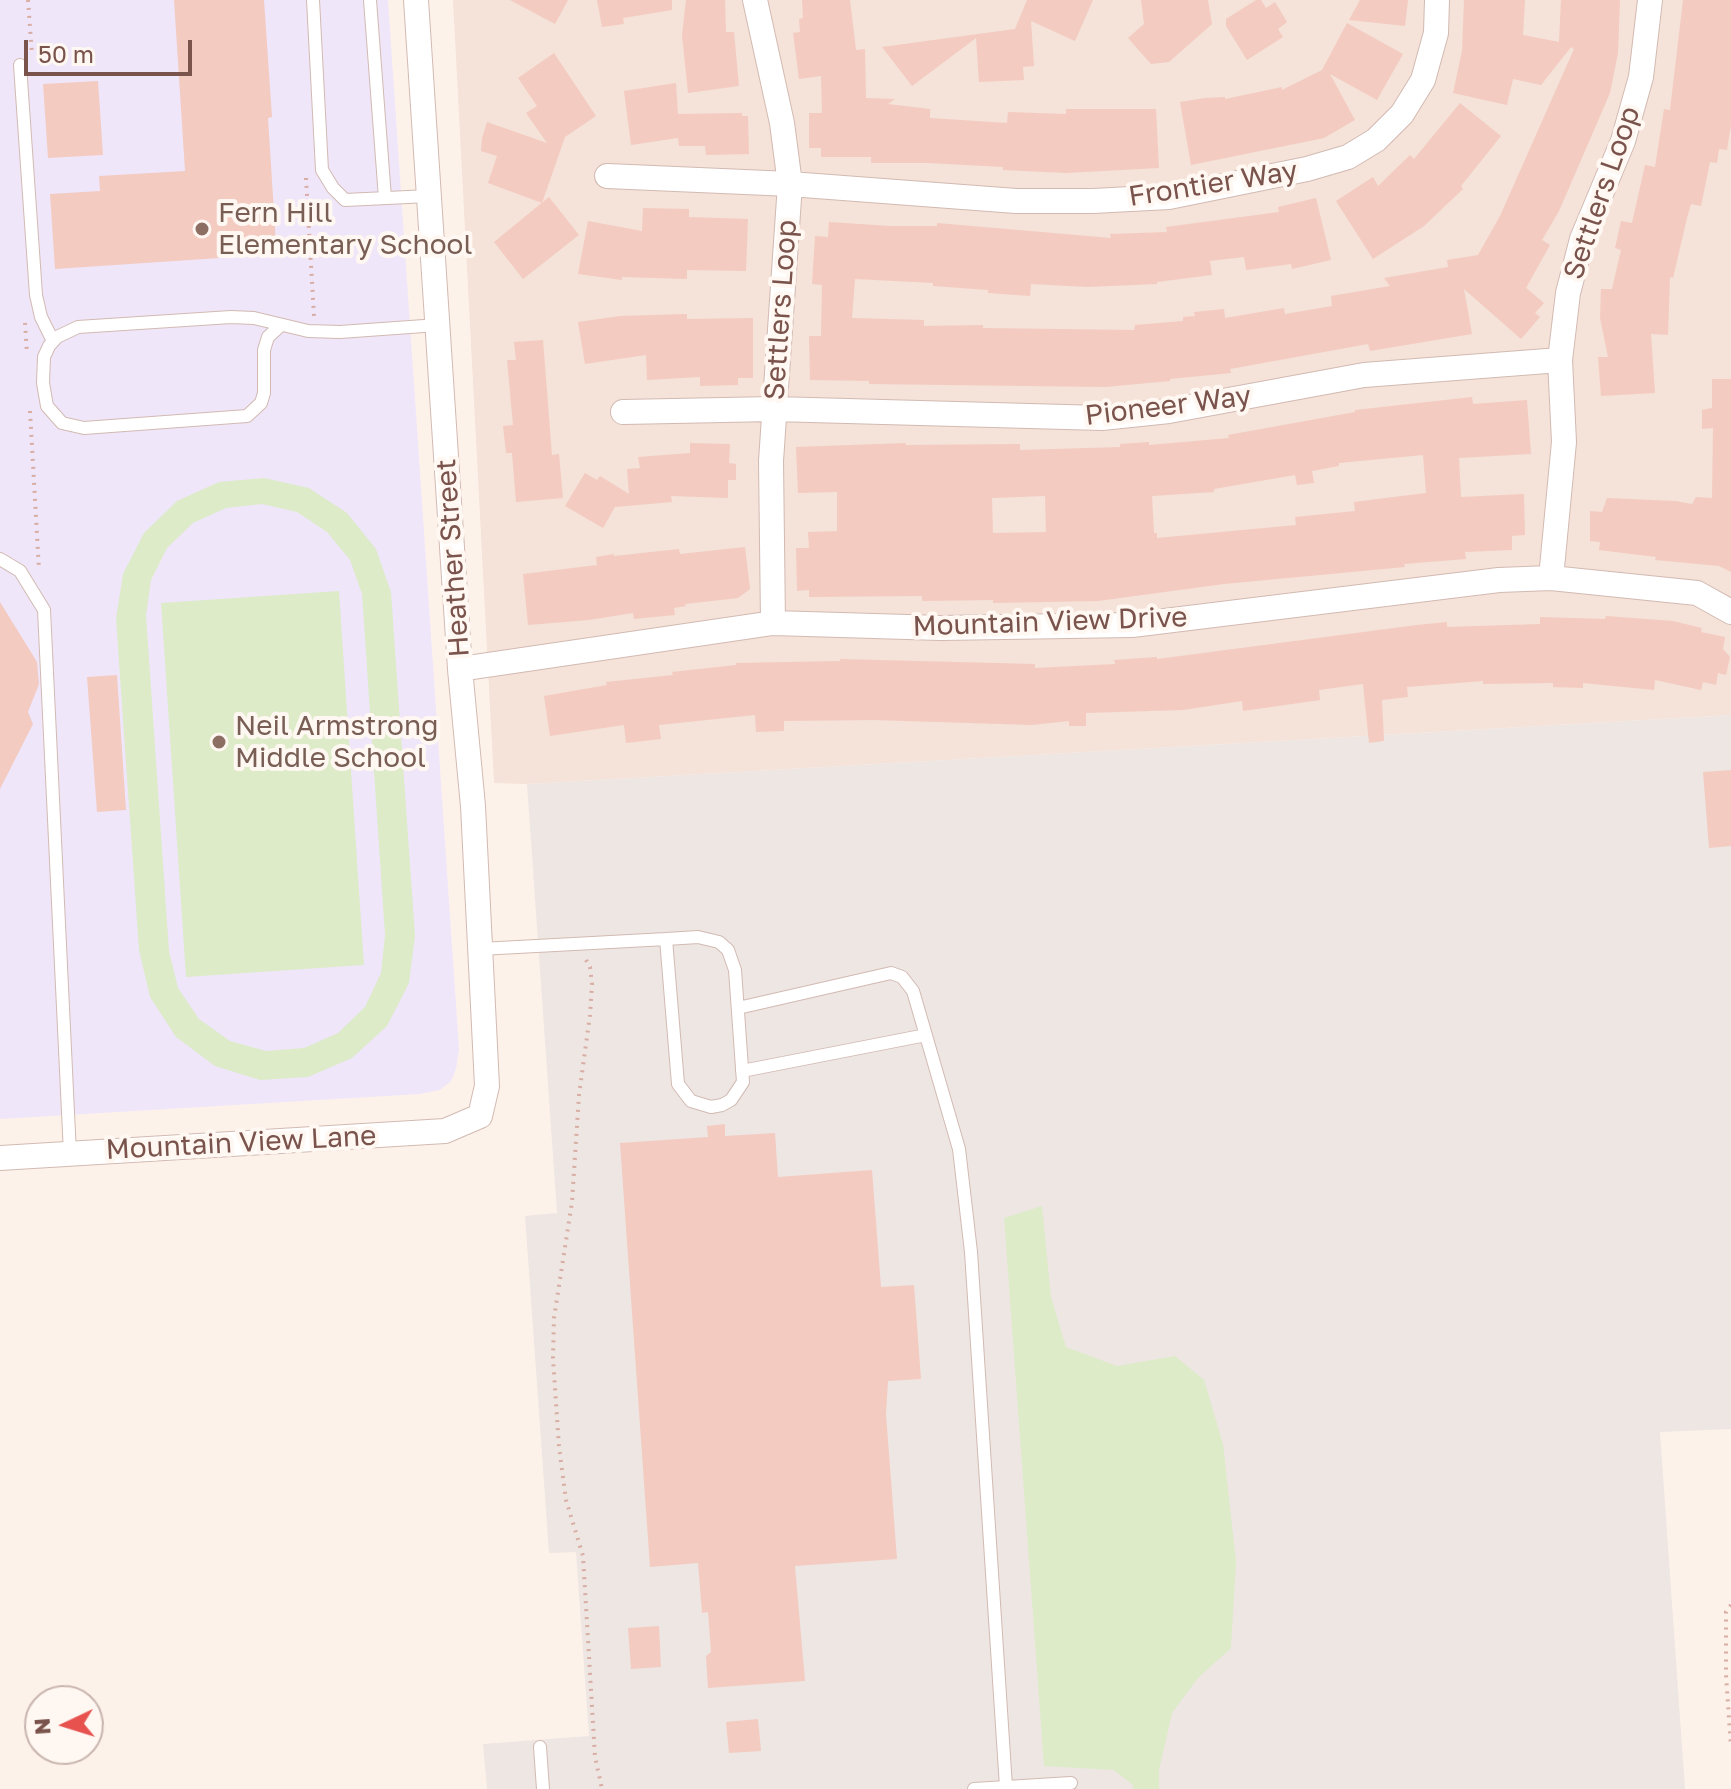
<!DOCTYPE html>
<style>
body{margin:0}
#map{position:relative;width:1731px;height:1789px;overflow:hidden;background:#fdf2ea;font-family:"Golos Text",sans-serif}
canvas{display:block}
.north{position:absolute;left:24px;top:1685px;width:80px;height:80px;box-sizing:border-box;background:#fff7f1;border:2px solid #c9b5af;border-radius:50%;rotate:266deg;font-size:22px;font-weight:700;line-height:32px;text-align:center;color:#79534c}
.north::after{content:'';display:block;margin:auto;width:28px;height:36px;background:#e7524f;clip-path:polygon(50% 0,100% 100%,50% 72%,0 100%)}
.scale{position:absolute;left:24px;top:40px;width:168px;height:36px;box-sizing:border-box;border:4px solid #79534c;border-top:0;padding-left:10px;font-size:24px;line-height:28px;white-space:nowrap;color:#79534c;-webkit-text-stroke:6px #fff7f1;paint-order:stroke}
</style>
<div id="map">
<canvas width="1731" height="1789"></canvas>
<div class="north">N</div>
<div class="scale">50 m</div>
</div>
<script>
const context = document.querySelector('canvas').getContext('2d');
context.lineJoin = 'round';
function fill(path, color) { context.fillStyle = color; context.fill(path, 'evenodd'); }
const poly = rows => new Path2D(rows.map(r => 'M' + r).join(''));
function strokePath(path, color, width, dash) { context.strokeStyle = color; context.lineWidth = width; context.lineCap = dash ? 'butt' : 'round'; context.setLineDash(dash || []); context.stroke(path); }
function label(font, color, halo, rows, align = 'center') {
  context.font = font + ' "Golos Text",sans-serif'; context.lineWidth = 8; context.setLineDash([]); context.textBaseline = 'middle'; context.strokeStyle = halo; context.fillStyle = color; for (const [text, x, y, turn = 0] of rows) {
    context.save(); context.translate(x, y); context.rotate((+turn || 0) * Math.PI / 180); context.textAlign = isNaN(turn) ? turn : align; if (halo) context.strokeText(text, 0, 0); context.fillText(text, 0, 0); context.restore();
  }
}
fill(poly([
 [453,0,1731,0,1731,715,527,784,494,783]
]), '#f5e2d8');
fill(poly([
 [1731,715,1731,1429,1660,1432,1685,1789,487,1789,483,1744,589,1736,576,1552,549,1553,525,1216,557,1213,527,784]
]), '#eee6e3');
fill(poly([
 [0,0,388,0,459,1049,456,1069,451,1081,440,1090,420,1094,0,1119]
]), '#efe6fa');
fill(poly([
 [264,478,309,488,347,513,376,549,391,592,415,936,409,983,387,1026,352,1058,308,1077,260,1080,215,1066,176,1037,150,997,139,950,116,619,123,574,144,533,177,501,219,482],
 [262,504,297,512,327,532,350,560,362,594,385,935,381,973,365,1007,338,1033,304,1048,266,1051,230,1041,199,1019,178,988,169,951,146,615,151,580,167,548,193,523,226,508],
 [339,591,364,965,186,977,161,603],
 [1042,1206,1051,1297,1066,1347,1117,1366,1175,1356,1204,1380,1223,1444,1236,1562,1231,1648,1198,1678,1172,1713,1159,1770,1159,1789,1133,1789,1133,1785,1114,1770,1044,1766,1004,1218]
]), '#ddebc8');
fill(poly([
 [174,0,264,0,272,117,268,118,276,244,219,248,220,258,55,269,50,194,100,191,99,176,185,171],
 [510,0,568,0,555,24],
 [597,0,672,0,672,10,623,18,624,24,602,27],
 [686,0,725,0,726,32,734,32,739,86,688,93,682,35],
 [802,0,850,0,856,50,865,49,866,98,895,99,888,104,930,109,930,118,1007,123,1008,112,1066,114,1066,109,1156,109,1159,168,1066,173,1003,170,1003,167,928,163,871,163,871,157,821,157,821,148,809,148,809,113,822,113,821,76,799,79,793,33,800,32,799,19,803,18],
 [1027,0,1093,0,1075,41,1031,21,1034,66,1023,67,1024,80,979,82,976,38,912,86,882,47,1015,29],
 [1141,0,1208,0,1212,24,1169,62,1151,64,1128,38,1144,24],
 [1256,0,1261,0,1266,8,1275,2,1287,22,1278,29,1283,37,1247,60,1226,26,1226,19],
 [1360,0,1408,0,1405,26,1349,20],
 [1464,0,1525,0,1523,35,1559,42,1561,0,1620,0,1618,53,1610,93,1559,211,1542,240,1550,245,1526,288,1544,303,1535,313,1540,317,1521,339,1464,289,1472,334,1370,351,1368,344,1230,369,1231,373,1170,379,1170,381,1105,387,869,384,869,381,810,380,809,336,821,336,822,285,812,284,815,236,828,237,829,222,890,226,937,226,937,223,1111,238,1110,234,1167,232,1166,227,1279,212,1278,207,1316,198,1331,260,1292,269,1291,264,1246,270,1244,257,1210,261,1212,275,1157,282,1157,284,1087,287,1031,284,1030,296,988,293,988,290,933,286,933,283,855,279,852,318,924,320,924,326,983,325,983,328,1134,330,1135,325,1183,321,1183,317,1195,316,1194,312,1224,309,1225,318,1284,308,1285,314,1332,306,1331,296,1390,286,1384,278,1448,267,1447,260,1478,255,1500,216,1574,49,1571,47,1541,85,1513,79,1507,105,1453,93,1462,51],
 [1683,0,1731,0,1731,125,1727,150,1719,149,1717,163,1710,162,1701,206,1691,204,1687,218,1673,278,1670,277,1668,335,1651,334,1655,393,1601,396,1598,357,1608,357,1600,318,1601,289,1612,289,1621,250,1615,248,1621,221,1632,223,1645,165,1655,167,1664,109,1670,110],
 [1347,23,1403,54,1377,100,1330,74,1355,120,1324,138,1191,165,1180,102,1205,98,1225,97,1225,99,1282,87,1282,90,1322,70],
 [554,53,596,116,565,137,542,203,488,183,497,156,481,151,482,138,487,122,547,143,526,113,537,106,518,78],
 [98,81,103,155,48,158,43,84],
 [676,83,678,114,742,113,742,116,748,116,749,154,706,155,705,146,679,146,678,138,631,145,624,91],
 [1460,103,1501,136,1461,186,1463,189,1424,226,1373,259,1336,201,1373,177,1378,186,1410,155,1414,159],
 [549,197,579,235,523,279,494,242],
 [643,208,689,209,689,217,748,219,746,271,687,270,687,279,622,277,622,280,578,274,588,221,642,231],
 [687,314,687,319,753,318,753,378,738,378,738,385,700,386,700,377,647,380,646,355,585,364,578,322,620,316],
 [543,340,552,455,559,454,563,498,516,502,512,453,506,453,503,426,513,425,507,360,516,360,514,342],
 [1712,379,1731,379,1731,572,1719,566,1655,560,1656,557,1599,550,1600,542,1590,541,1590,511,1602,512,1607,498,1676,501,1692,504,1696,497,1712,498,1713,428,1702,429,1702,410,1712,408],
 [1472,397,1473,404,1527,400,1531,454,1459,458,1461,497,1524,494,1525,535,1512,536,1512,550,1465,552,1466,559,1404,564,1405,567,1224,584,1098,601,993,603,993,600,922,601,922,596,809,597,809,590,797,591,796,548,809,548,808,532,837,531,837,492,798,493,796,447,906,443,906,445,1020,444,1020,450,1120,447,1120,444,1149,442,1149,445,1229,438,1228,435,1355,412,1355,410],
 [1423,455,1426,493,1354,502,1355,511,1295,517,1296,525,1157,538,1157,533,1154,533,1152,496,1214,492,1214,489,1295,475,1297,485,1314,483,1312,471,1339,466,1339,463],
 [1045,496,1046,532,993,533,992,498],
 [690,443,730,444,729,463,736,464,736,480,728,480,728,498,671,496,672,502,615,507,603,528,565,506,585,473,597,480,600,476,629,494,627,469,640,468,638,457,690,453],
 [745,547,750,589,738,598,685,604,686,606,674,608,675,615,634,619,633,613,589,620,528,625,523,574,597,565,596,557,614,554,614,556,679,549,680,554],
 [0,602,37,662,39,684,28,712,33,724,0,789],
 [1606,616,1673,621,1702,628,1701,632,1725,637,1723,649,1730,657,1726,675,1718,673,1716,685,1703,682,1701,690,1655,680,1654,690,1583,683,1583,688,1553,687,1553,683,1483,684,1483,681,1407,687,1408,697,1382,700,1384,741,1369,743,1363,684,1319,690,1320,700,1243,711,1242,701,1183,710,1086,713,1086,726,1069,726,1069,721,1032,725,873,720,784,721,784,731,756,732,755,715,659,725,661,739,626,743,624,725,550,736,544,696,607,685,606,682,673,675,672,672,736,665,736,663,840,661,840,659,1035,664,1035,668,1115,664,1114,660,1157,657,1157,659,1417,625,1447,622,1447,627,1540,624,1540,617,1605,619],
 [117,675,126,810,97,812,87,677],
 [1731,770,1731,846,1709,848,1703,772],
 [725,1124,725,1136,775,1133,778,1177,872,1170,881,1287,914,1285,921,1379,888,1381,886,1414,897,1559,795,1566,805,1681,708,1688,706,1656,711,1652,708,1612,702,1613,698,1563,650,1567,620,1143,708,1137,707,1126],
 [659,1626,661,1667,631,1669,628,1628],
 [758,1719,761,1751,729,1753,726,1722]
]), '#f3cbc1');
const lane = poly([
 [313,0,322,170,333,188,345,200,429,196],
 [370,0,385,198],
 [20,65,36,295,41,317,53,341],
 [281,325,268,337,264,350,264,393,261,403,247,416,84,428,62,423,47,406,43,383,44,357,49,346,57,337,78,327,231,317,254,318,308,331,340,332,438,325],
 [0,559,20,571,44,610,70,1154],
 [480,949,574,944,666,939,698,937,719,942,728,950,735,970,743,1082,731,1100,722,1105,711,1107,691,1101,678,1084,666,939],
 [738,1008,891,973,902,977,913,991,959,1149,971,1252,1006,1787],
 [742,1071,926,1035],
 [540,1747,543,1789],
 [974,1789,1071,1783]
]);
const street = poly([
 [755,0,782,123,790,184,771,461,773,623],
 [607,176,790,184,1016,201,1093,201,1169,197,1307,169,1348,157,1376,140,1402,114,1423,80,1436,33,1437,0],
 [623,412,774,409,1102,418,1169,411,1364,375,1560,360],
 [1551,578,1564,442,1560,360,1568,293,1582,239,1623,141,1641,77,1650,0],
 [460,669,773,623,941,628,1132,625,1499,580,1551,578,1697,593,1731,612],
 [0,1158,445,1131,480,1116,487,1086,473,806,460,669,416,0]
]);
strokePath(lane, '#d2bab2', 14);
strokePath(street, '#d2bab2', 26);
strokePath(poly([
 [28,0,32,54],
 [306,178,314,316],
 [25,323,27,354],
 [30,411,39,570],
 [586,960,590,967,592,984,590,1015,579,1095,572,1202,554,1318,553,1358,559,1447,566,1500,583,1556,595,1757,602,1789],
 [1731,1605,1726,1612,1726,1675,1731,1747]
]), '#d8ada4', 4, [2, 6]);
strokePath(lane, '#fff', 12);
strokePath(street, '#fff', 24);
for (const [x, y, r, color] of [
 [202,229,8,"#8d6e63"],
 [219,742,8,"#8d6e63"]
]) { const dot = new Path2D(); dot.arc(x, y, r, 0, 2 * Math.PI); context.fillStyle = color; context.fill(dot); strokePath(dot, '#fff7f1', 3); }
label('28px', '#79534c', '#fff7f1', [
 ["Frontier Way",1213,184,-9],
 ["Settlers Loop",1602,193,-71],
 ["Settlers Loop",781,310,-86],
 ["Pioneer Way",1168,406,-7],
 ["Heather Street",453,558,-94],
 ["Mountain View Drive",1050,622,-2],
 ["Mountain View Lane",241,1143,-3]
]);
label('28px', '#785e54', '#fff7f1', [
 ["Fern Hill",218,213],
 ["Elementary School",218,245],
 ["Neil Armstrong",235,726],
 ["Middle School",235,758]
], 'left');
</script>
